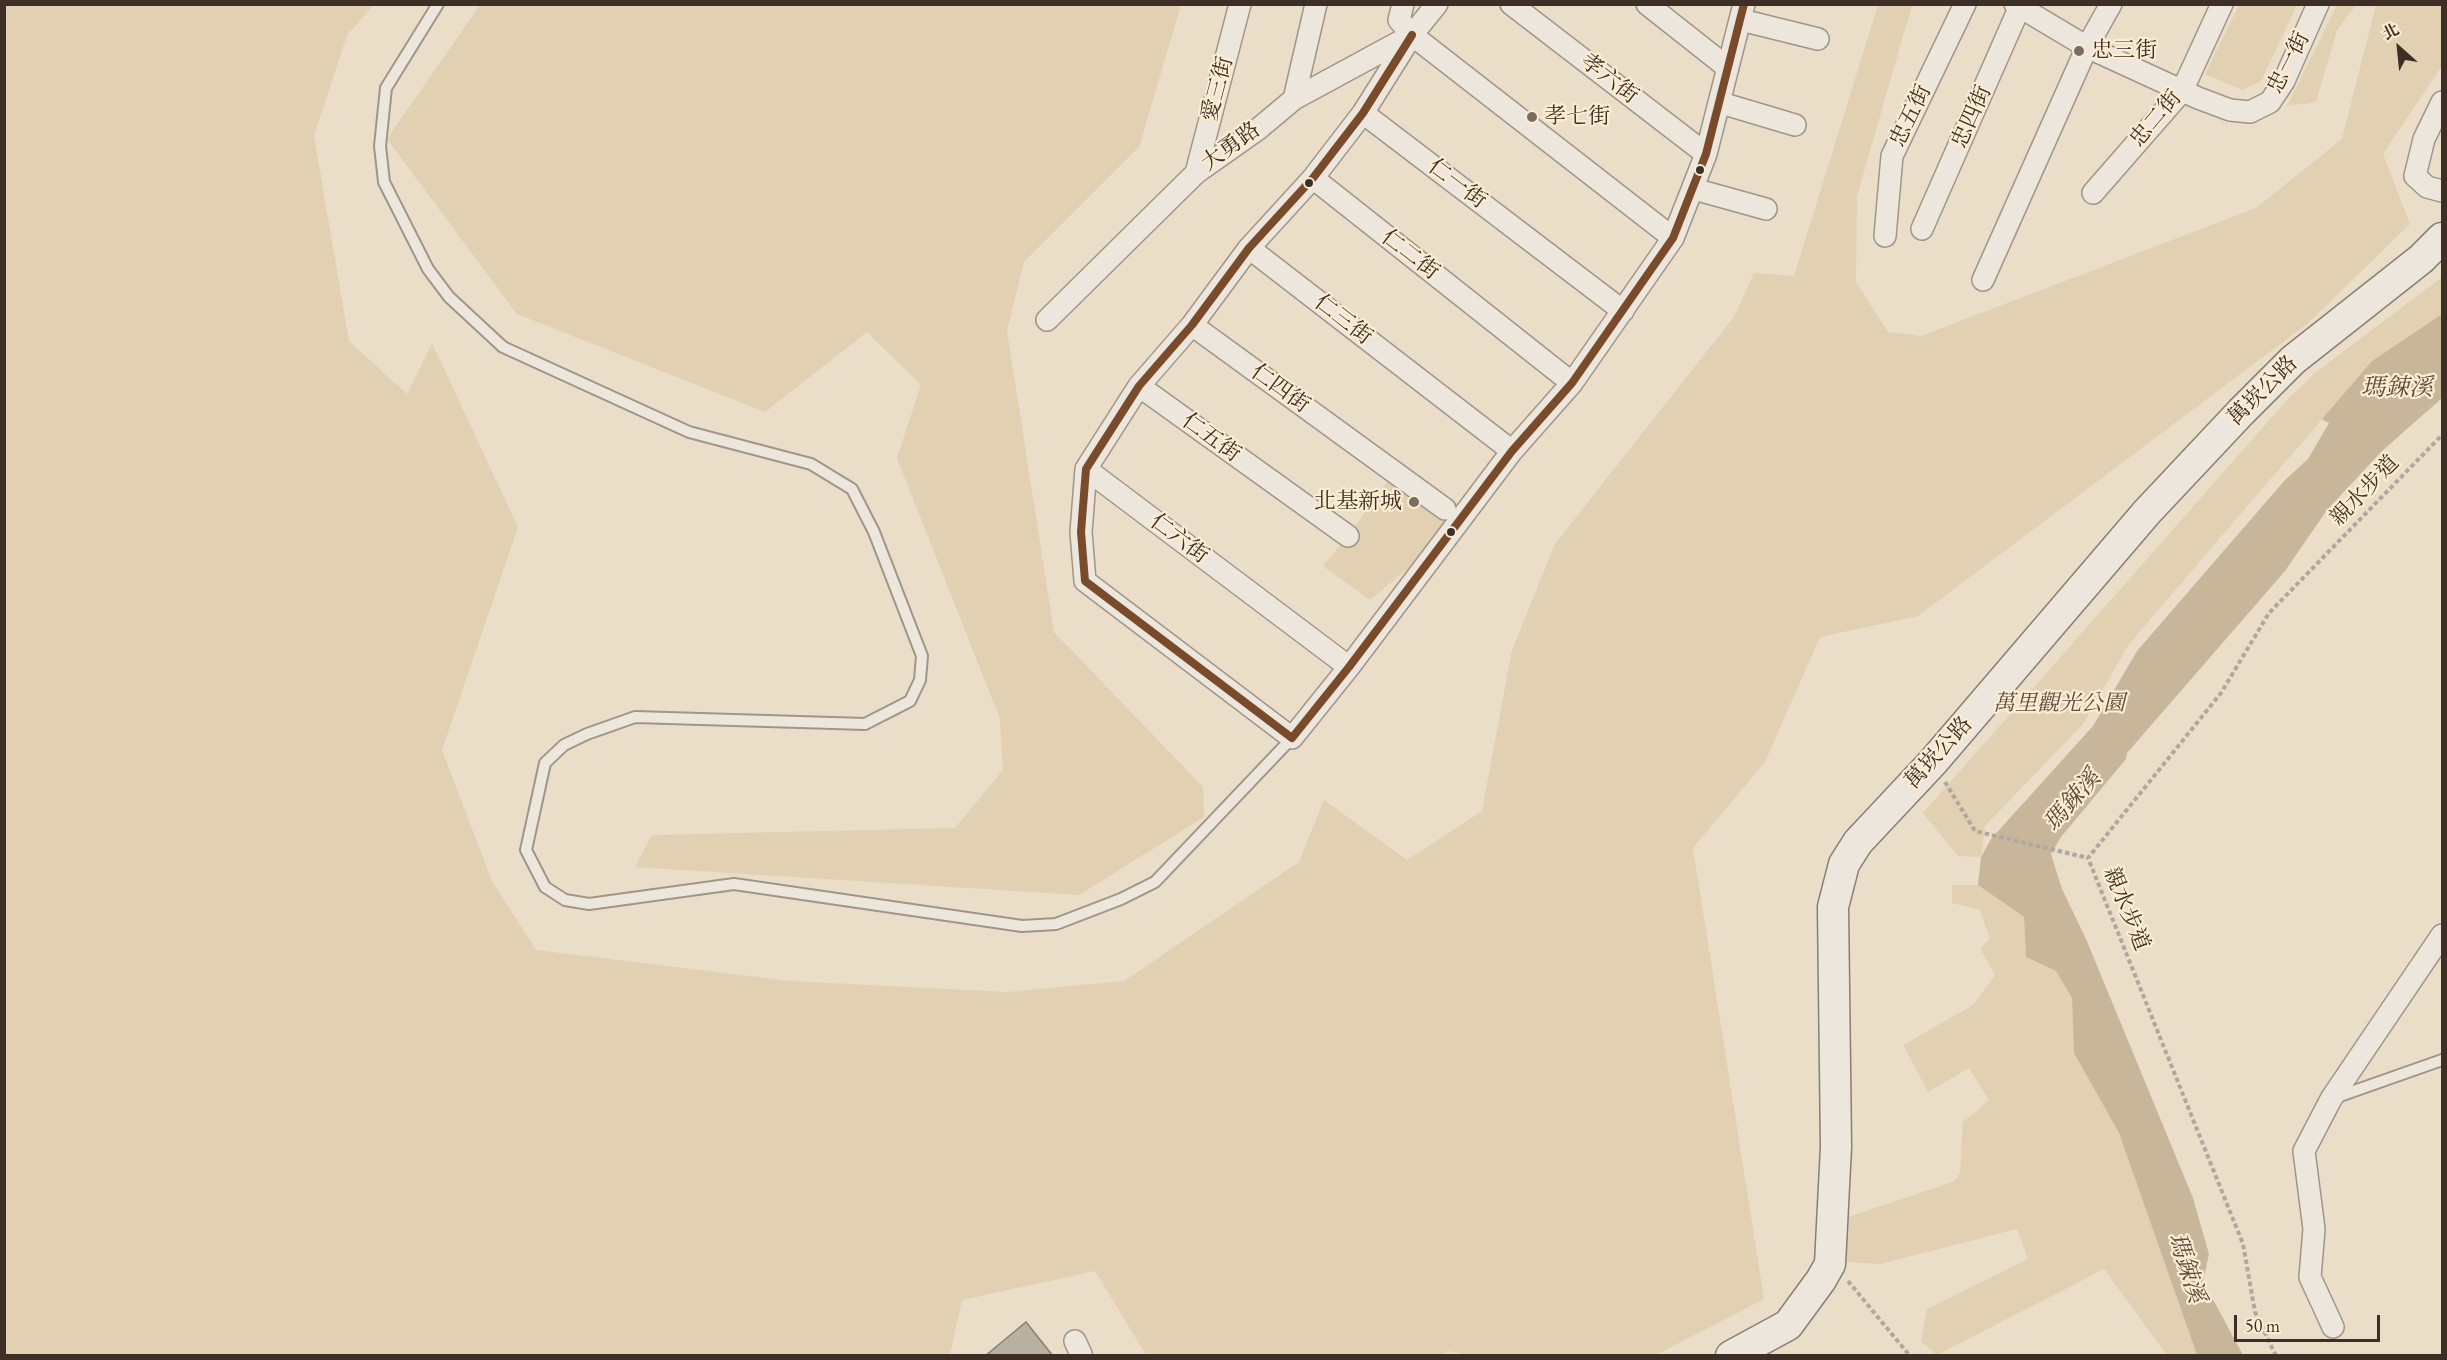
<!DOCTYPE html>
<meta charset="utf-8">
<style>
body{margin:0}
#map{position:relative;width:2447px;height:1360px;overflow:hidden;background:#eadec8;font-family:"EB Garamond","Noto Serif TC",serif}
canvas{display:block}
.frame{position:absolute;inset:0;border:6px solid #3d2f26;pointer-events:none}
.north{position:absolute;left:2369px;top:18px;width:60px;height:60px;-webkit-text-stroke:4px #fbecd2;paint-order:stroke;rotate:333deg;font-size:16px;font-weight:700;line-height:24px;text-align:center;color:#3d2f26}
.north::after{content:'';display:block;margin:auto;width:21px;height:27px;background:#3d2f26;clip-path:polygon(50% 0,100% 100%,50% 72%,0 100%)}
.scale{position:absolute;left:2234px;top:1315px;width:146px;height:27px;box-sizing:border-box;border:3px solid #3d2f26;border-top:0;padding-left:8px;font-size:18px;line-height:21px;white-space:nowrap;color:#3d2f26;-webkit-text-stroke:4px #fbecd2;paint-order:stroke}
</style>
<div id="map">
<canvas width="2447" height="1360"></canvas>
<div class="frame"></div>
<div class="north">北</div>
<div class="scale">50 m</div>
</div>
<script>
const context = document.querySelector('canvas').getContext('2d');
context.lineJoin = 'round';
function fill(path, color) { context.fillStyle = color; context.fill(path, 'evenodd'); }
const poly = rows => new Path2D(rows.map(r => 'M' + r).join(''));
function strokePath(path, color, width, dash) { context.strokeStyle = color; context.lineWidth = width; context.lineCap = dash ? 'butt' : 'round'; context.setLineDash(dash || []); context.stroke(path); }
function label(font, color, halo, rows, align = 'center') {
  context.font = font + ' "EB Garamond","Noto Serif TC",serif'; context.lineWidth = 4.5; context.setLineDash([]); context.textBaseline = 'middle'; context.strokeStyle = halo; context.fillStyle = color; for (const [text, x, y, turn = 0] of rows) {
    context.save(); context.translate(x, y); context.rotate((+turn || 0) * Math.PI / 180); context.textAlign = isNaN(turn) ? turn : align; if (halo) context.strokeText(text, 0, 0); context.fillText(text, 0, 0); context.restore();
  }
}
fill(poly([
 [5,4,374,5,347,35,314,136,349,341,407,394,432,343,518,527,442,750,492,881,536,950,790,981,1007,992,1124,981,1299,862,1324,800,1407,860,1482,811,1512,650,1555,544,1734,317,1754,273,1794,276,1878,5,1912,5,1857,196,1856,282,1888,332,1921,336,2256,208,2342,139,2376,5,2442,5,2442,66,2383,154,2410,224,2307,324,1918,616,1820,637,1765,762,1693,848,1764,1299,1654,1356,1469,1356,1449,1351,1440,1356,1146,1355,1095,1271,962,1300,950,1355,5,1356],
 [480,5,1181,5,1139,147,1024,262,1007,331,1054,632,1203,787,1204,817,1079,895,635,867,652,835,955,828,1003,770,1000,719,897,458,921,385,867,332,765,412,517,314,387,139],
 [2239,5,2297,5,2261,81,2243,90,2205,74],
 [2337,5,2356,5,2337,30,2316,102,2287,106],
 [2442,277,2442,314,2372,361,2129,644,2083,724,1985,826,1981,857,1958,856,1923,813,2288,399,2315,373],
 [1394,472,1476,512,1370,600,1323,566,1348,536],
 [1952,885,1978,885,2024,917,2026,957,2056,971,2072,998,2074,1053,2119,1133,2197,1355,2167,1355,2104,1269,1937,1355,1921,1342,1927,1309,2028,1259,2017,1229,1880,1264,1847,1262,1838,1252,1848,1217,1955,1181,1960,1173,1963,1122,1989,1100,1969,1068,1928,1092,1903,1045,1973,1005,1995,975,1980,948,1990,939,1980,910,1952,903]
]), '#e1d0b2');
fill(poly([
 [2442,314,2442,398,2382,451,2327,510,2285,571,2127,753,2126,759,2061,837,2051,854,2062,889,2086,939,2193,1198,2209,1254,2203,1281,2243,1355,2197,1355,2119,1133,2074,1053,2072,998,2056,971,2026,957,2024,917,1978,885,1981,857,1991,839,2093,726,2137,651,2285,480,2308,459,2329,423,2322,419,2372,361]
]), '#c8b69a');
const building = poly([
 [1026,1322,1053,1356,985,1356,1026,1322]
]);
fill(building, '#b8b0a1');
strokePath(building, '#877f73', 1.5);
const lane = poly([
 [438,4,386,88,380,146,384,182,428,269,449,297,503,347,689,432,811,464,852,489,874,532,922,656,920,680,910,701,865,724,635,717,587,734,564,745,545,763,526,850,545,887,565,900,589,904,734,884,1022,926,1056,924,1121,899,1155,882,1292,738],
 [2337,1097,2442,1060]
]);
const street = poly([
 [1403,4,1399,20,1412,35,1673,238],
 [1511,4,1706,154],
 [1647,4,1728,68],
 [2015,4,2087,47,2198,98,2230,110,2250,112,2270,102,2284,81,2318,4],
 [1741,20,1818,39],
 [1412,35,1363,113,1313,178,1249,248,1192,325,1139,386,1086,469,1081,532,1085,581,1292,738,1349,667,1512,451,1572,383,1673,238,1706,154,1744,4],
 [1294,99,1316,4],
 [2442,102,2424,139,2415,176,2427,187,2442,191],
 [1721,103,1795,125],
 [1363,113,1623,311],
 [1196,173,1240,4],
 [1313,178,1572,383],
 [1694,189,1766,209],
 [2093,193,2182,91,2222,4],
 [1922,229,2021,4],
 [1885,236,1892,156,1965,4],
 [1249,248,1512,451],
 [1983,280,2087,47,2111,4],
 [1047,320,1196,173,1257,130,1294,99,1412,35,1437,4],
 [1192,325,1445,509],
 [1139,386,1348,536],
 [1086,469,1349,667],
 [2333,1327,2310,1277,2314,1229,2304,1151,2331,1099,2442,935],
 [1075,1341,1081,1354,1080,1356]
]);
const secondary = poly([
 [1731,1356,1788,1325,1821,1280,1830,1264,1836,1147,1833,907,1844,864,1858,842,1933,762,2147,512,2241,412,2293,360,2421,259,2442,238]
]);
strokePath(lane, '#9f9689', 14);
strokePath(street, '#9f9689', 24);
strokePath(secondary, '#877f73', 33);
strokePath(poly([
 [1945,782,1975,831,2088,858],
 [1848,1281,1910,1356],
 [2276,1356,2255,1312,2243,1244,2088,858,2221,693,2269,613,2442,435]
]), '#aea89f', 4, [4.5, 3]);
strokePath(lane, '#ede6dc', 10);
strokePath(street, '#ede6dc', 21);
strokePath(secondary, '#ede6dc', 30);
strokePath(poly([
 [1412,35,1363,113,1313,178,1249,248,1192,325,1139,386,1086,469,1081,532,1085,581,1292,738,1349,667,1512,451,1572,383,1673,238,1706,154,1744,4]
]), '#7a4b2a', 8);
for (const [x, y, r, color] of [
 [2079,51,6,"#7a6c5f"],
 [1532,117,6,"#7a6c5f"],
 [1700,170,5,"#3d2f26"],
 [1309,183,5,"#3d2f26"],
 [1414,502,6,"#7a6c5f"],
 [1451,532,5,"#3d2f26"]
]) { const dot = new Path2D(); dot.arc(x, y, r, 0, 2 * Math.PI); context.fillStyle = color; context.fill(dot); strokePath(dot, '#fbecd2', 2); }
label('22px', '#3d2f26', '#fbecd2', [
 ["忠三街",2091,51],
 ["孝七街",1544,117],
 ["北基新城",1402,502,"right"]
], 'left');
label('22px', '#3d2f26', '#fbecd2', [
 ["忠一街",2289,63,-63],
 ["孝六街",1609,79,38],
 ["愛三街",1218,89,-75],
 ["忠五街",1911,116,-64],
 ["忠四街",1972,117,-66],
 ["忠二街",2156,119,-50],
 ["大勇路",1231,147,-36],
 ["仁一街",1457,184,37],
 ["仁二街",1410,255,38],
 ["仁三街",1343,320,38],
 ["仁四街",1280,389,36],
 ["萬崁公路",2263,391,-45],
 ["仁五街",1211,438,36],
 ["親水步道",2365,491,-46],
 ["仁六街",1179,539,37],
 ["萬崁公路",1939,753,-48],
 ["親水步道",2126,909,68]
]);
label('italic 22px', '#5c4d3e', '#fbecd2', [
 ["萬里觀光公園",2059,704]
]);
label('italic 24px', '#5c4c3e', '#fbecd2', [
 ["瑪鋉溪",2397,388],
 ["瑪鋉溪",2073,801,-49],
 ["瑪鋉溪",2186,1268,72]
]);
</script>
